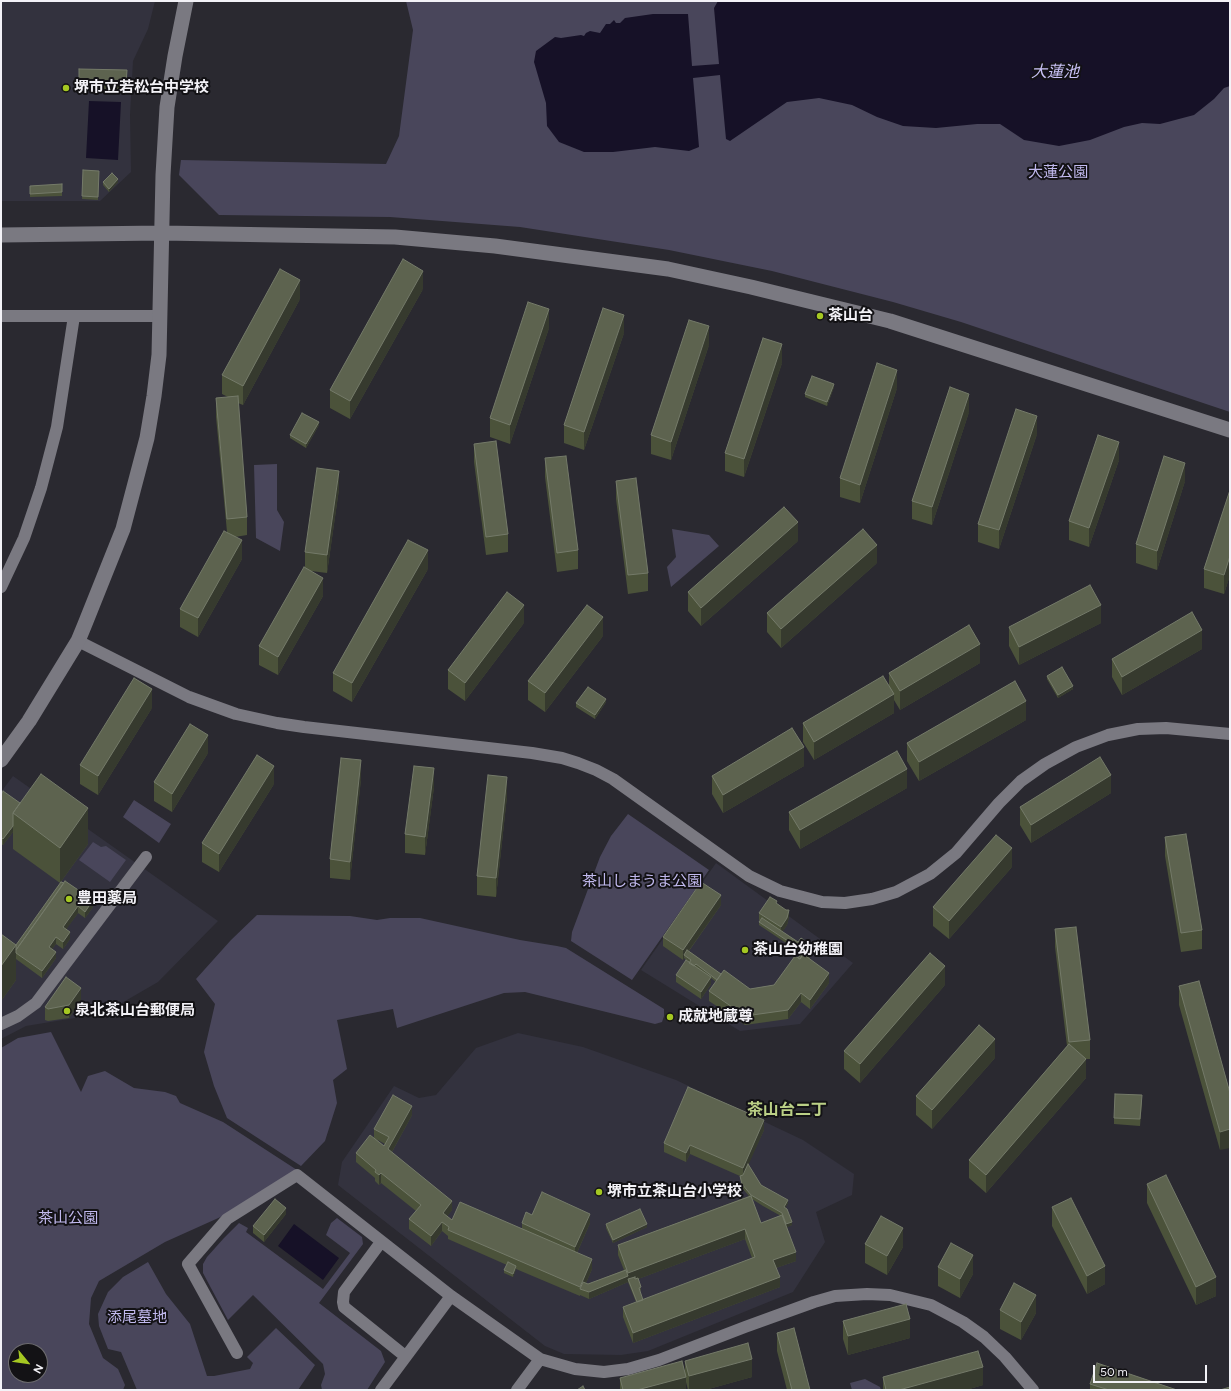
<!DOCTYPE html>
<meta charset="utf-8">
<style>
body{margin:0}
#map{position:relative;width:1231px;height:1391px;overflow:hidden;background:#2a2930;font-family:Figtree,sans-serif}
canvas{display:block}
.frame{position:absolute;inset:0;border:2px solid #f3f2f7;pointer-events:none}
.north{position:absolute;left:8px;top:1343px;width:40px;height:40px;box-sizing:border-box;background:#131215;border:1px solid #6d6c6f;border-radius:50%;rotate:119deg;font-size:11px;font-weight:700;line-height:16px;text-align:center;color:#f3f2f7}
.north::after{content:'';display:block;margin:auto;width:14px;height:18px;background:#a5c822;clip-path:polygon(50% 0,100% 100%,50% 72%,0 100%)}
.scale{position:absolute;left:1093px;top:1365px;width:114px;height:18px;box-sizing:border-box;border:2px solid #f3f2f7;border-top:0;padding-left:5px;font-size:12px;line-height:14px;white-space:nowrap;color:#f3f2f7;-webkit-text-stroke:3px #131215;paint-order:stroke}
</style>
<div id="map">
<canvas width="1231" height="1391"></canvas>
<div class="frame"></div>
<div class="north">N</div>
<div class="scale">50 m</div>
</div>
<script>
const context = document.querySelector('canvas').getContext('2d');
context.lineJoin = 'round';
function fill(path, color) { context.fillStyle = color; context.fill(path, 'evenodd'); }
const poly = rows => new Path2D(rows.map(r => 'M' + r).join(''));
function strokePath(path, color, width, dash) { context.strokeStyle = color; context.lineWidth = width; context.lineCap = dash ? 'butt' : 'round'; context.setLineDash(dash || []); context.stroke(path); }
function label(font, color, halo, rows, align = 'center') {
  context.font = font + ' Figtree,"Noto Sans JP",sans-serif'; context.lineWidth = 4; context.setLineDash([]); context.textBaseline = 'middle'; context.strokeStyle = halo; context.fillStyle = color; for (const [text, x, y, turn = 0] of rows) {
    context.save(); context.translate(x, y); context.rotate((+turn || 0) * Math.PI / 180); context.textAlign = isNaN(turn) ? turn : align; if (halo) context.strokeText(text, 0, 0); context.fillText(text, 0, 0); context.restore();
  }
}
fill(poly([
 [1,1,155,1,148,29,133,61,130,115,131,172,100,201,1,201],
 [13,776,218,921,158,982,120,1004,87,1016,26,1026,1,1039,1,792],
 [716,863,853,963,800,1024,740,1031,641,970],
 [518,1033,583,1047,676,1080,803,1140,854,1174,852,1195,816,1212,825,1242,793,1292,648,1351,621,1355,564,1354,545,1346,338,1185,342,1162,394,1086,419,1098,436,1095,476,1048]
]), '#33323e');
fill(poly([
 [406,1,1230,1,1230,412,961,322,893,302,772,271,669,250,520,227,390,217,219,215,179,175,181,160,386,164,399,136,413,30],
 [277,464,277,510,284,522,280,551,256,538,254,465],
 [672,529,709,535,719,546,671,587,667,567,676,557],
 [134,800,171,824,159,843,123,817],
 [628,814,709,870,632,980,571,941,572,932,600,857,611,836],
 [93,842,101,847,106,846,126,860,110,882,79,860],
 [257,915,350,916,377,920,390,918,420,918,520,940,557,946,566,948,664,1009,664,1016,662,1022,655,1024,525,992,504,993,397,1028,393,1009,337,1020,347,1069,333,1080,337,1103,325,1141,301,1166,227,1118,214,1086,204,1052,215,1004,196,979,231,940],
 [51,1032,81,1092,88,1076,105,1071,134,1088,165,1092,176,1096,180,1103,223,1122,297,1170,225,1215,165,1242,99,1281,91,1298,89,1324,103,1358,118,1369,125,1385,123,1390,1,1390,1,1048,18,1038],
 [16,1351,40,1351,40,1375,16,1375],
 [337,1218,362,1237,363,1244,319,1303,381,1351,385,1362,367,1390,322,1390,321,1385,325,1374,323,1364,253,1295,228,1320,203,1273,203,1264,207,1257,224,1238,239,1223,248,1228,246,1232,323,1289,350,1253,326,1235,331,1223],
 [148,1262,166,1294,190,1324,207,1376,214,1376,250,1369,253,1363,247,1357,276,1328,315,1365,298,1390,137,1390,121,1352,108,1349,99,1326,98,1314,108,1292,123,1277],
 [865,1379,880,1387,881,1390,852,1390,850,1383]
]), '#49465b');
fill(poly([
 [718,1,1230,1,1230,86,1224,88,1214,99,1194,115,1160,124,1142,123,1124,127,1090,140,1059,146,1024,140,1000,124,977,124,936,128,903,126,877,117,852,105,819,98,787,102,730,141,726,139,720,75,693,78,699,147,689,151,655,147,613,152,584,152,559,142,547,126,546,103,534,62,536,51,555,37,561,38,581,35,584,36,586,33,590,31,600,33,606,24,610,24,614,20,616,23,620,23,625,18,653,14,688,14,692,66,719,64,714,8],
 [89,101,121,102,118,160,86,158],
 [294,1224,339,1258,323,1280,278,1246]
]), '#161127');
strokePath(poly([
 [1,316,160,316],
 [1,587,24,538,41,488,57,427,74,316],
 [78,641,189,697,236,714,277,723,304,727,532,753,562,758,578,763,596,770,613,779,749,876,780,891,822,902,845,903,872,899,896,892,930,874,956,853,999,803,1021,781,1045,764,1076,747,1108,735,1138,729,1166,728,1230,734],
 [1,1024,18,1016,36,1003,146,857],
 [381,1242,344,1292,343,1302,344,1307,405,1356],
 [237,1353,188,1264,227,1219,297,1175,451,1296,540,1359,575,1369,604,1372,628,1369,659,1360,745,1327,814,1302,835,1296,867,1294,890,1295,931,1305,963,1322,984,1337,1005,1357,1033,1390],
 [381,1390,451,1296],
 [517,1390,540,1359]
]), '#7a7981', 12);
strokePath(poly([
 [1,235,162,233,395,237,495,246,668,269,751,287,890,321,1230,430],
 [1,760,29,721,78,641,85,624,123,529,147,438,154,396,159,355,163,175,167,107,175,56,186,1]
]), '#7a7981', 15);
fill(poly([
 [79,69,127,70,126,90,79,89],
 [83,170,99,171,98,200,82,199],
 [103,182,118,182,109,192,103,185],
 [62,184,62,196,30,197,30,186],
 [423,289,350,419,330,408,330,390],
 [300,299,243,405,238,403,247,517,247,535,235,537,242,559,198,637,180,627,180,609,227,532,216,417,216,398,228,397,222,394,222,375],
 [549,328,510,444,490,437,490,418],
 [624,333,584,450,564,443,564,425],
 [709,345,671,460,651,454,651,435],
 [782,363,744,477,725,471,725,453],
 [834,387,827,406,805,397,805,394],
 [897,388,860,503,840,497,840,478],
 [969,412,932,525,912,519,912,501],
 [319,425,306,448,290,438,290,435],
 [1037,434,999,549,978,542,978,524],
 [474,444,508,534,508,552,486,555,474,462],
 [545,458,578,550,578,569,557,572,545,477],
 [1119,460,1089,547,1069,540,1069,521],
 [616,481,648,573,648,591,628,594,616,499],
 [1185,481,1157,570,1136,563,1136,544],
 [339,489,327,573,311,571,323,596,278,675,259,665,259,646,305,568,305,552],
 [1230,490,1230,575,1224,594,1204,588,1204,569],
 [798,541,701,626,688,611,688,592],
 [877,563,781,648,767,632,767,613],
 [428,569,352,702,333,691,333,673],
 [524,623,465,701,448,689,448,670],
 [1101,623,1019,665,1009,646,1009,627],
 [603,636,545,712,528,700,528,681],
 [1202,649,1122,695,1112,677,1112,659],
 [980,663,900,710,894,700,894,713,814,760,803,742,803,723,889,686,889,673],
 [1047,676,1073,689,1058,698,1047,679],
 [606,702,595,719,576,707,576,703],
 [152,708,98,795,80,784,80,765],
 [1026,720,919,781,907,761,907,743],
 [208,753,172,812,154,801,154,782],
 [804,766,723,813,712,794,712,776],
 [361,779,350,880,330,878,330,859],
 [274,784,219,872,202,862,202,843],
 [434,787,425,855,405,853,405,834],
 [907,788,800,849,789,830,789,812],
 [1111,793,1031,843,1020,825,1020,807],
 [1,795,20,803,88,844,60,883,13,849,13,832,3,845,1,844],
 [507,796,496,897,477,895,477,876],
 [1165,837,1202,930,1202,949,1181,952,1165,856],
 [1012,867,949,939,933,926,933,907],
 [65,881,93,900,93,907,85,918,78,913,66,929,70,932,70,939,63,949,56,944,52,949,56,952,56,958,42,978,16,959,16,980,1,1001,1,934,16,945,61,882,64,883],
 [777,904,789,917,787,925,782,932,798,942,814,951,809,958,829,983,810,1009,801,1002,788,1019,745,1025,709,1001,709,991,716,982,711,978,711,984,701,999,676,982,676,975,689,962,684,958,683,960,663,946,663,937,721,905,689,951,721,974,750,989,774,985,798,958,801,953,759,925,759,922,760,920,759,920,759,913],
 [1055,929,1090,1040,1090,1059,1086,1059,1086,1078,986,1193,969,1178,969,1160,1067,1046,1055,947],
 [945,985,860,1083,844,1069,844,1051],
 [1179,986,1230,1093,1220,1150,1179,1005],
 [81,1000,69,1018,48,1021,45,1020,45,1007],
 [995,1058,932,1129,916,1115,916,1096],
 [1142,1102,1140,1126,1114,1124,1114,1118],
 [412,1115,392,1152,452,1210,447,1216,452,1220,522,1229,522,1223,532,1215,590,1223,577,1253,592,1269,586,1283,588,1284,624,1270,618,1255,618,1245,749,1196,742,1188,740,1176,690,1154,686,1162,664,1152,664,1143,764,1130,748,1164,761,1185,788,1203,785,1208,792,1225,787,1227,796,1261,776,1268,780,1287,633,1343,623,1317,623,1307,636,1302,628,1282,589,1299,580,1295,580,1296,516,1269,513,1277,504,1273,504,1270,507,1265,448,1239,448,1236,442,1231,431,1246,409,1229,409,1219,416,1211,381,1183,379,1185,375,1181,375,1178,356,1162,356,1153,374,1138,374,1129],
 [376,1139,385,1144,384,1146],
 [752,1199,763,1206,781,1216,761,1223],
 [745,1239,752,1258,643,1300,640,1291,641,1290,638,1279],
 [1147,1184,1216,1296,1196,1305,1147,1203],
 [1052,1207,1105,1284,1087,1294,1052,1226],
 [286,1214,264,1242,253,1233,253,1226],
 [606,1224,647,1227,613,1243,606,1228],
 [865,1244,903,1247,887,1275,865,1263],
 [938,1267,973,1274,960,1298,938,1286],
 [1000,1310,1036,1313,1021,1340,1000,1329],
 [843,1321,910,1338,848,1355,843,1339],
 [777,1333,810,1390,787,1390,777,1351],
 [685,1361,752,1377,705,1390,688,1390,686,1382,686,1390,620,1390,620,1378,685,1374],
 [883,1377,983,1385,966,1390,883,1390],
 [1090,1384,1177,1390,1090,1390]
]), '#4b523a');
fill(poly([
 [118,179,118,182,109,192,109,189],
 [423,271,423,289,350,419,350,401],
 [300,280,300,299,243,405,243,386],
 [549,309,549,328,510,444,510,425],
 [624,315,624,333,584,450,584,432],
 [709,326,709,345,671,460,671,442],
 [782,344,782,363,744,477,744,459],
 [897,370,897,388,860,503,860,485],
 [834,384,834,387,827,406,827,402],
 [969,394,969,412,932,525,932,507],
 [1037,416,1037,434,999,549,999,530],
 [319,422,319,425,306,448,306,444],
 [1119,442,1119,460,1089,547,1089,528],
 [1185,463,1185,481,1157,570,1157,551],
 [339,471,339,489,327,573,327,555],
 [798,522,798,541,701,626,701,608],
 [242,540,242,559,198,637,198,618],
 [877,545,877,563,781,648,781,629],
 [428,550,428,569,352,702,352,683],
 [1230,556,1230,575,1224,594,1224,575],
 [323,578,323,596,278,675,278,657],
 [524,605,524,623,465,701,465,683],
 [1101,605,1101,623,1019,665,1019,647],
 [603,617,603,636,545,712,545,693],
 [1202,630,1202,649,1122,695,1122,677],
 [980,644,980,663,900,710,900,691],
 [1073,686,1073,689,1058,698,1058,695],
 [152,689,152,708,98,795,98,776],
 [894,694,894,713,814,760,814,742],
 [606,699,606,702,595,719,595,715],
 [1026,701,1026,720,919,781,919,762],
 [208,735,208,753,172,812,172,794],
 [804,747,804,766,723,813,723,795],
 [361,760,361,779,350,880,350,862],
 [274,766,274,784,219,872,219,854],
 [434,768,434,787,425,855,425,837],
 [907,769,907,788,800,849,800,830],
 [1111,775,1111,793,1031,843,1031,825],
 [507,777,507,796,496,897,496,878],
 [88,808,88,844,60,883,60,848],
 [13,826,13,832,3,845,3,839],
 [1012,848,1012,867,949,939,949,921],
 [721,895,721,905,685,956,684,955,684,958,683,960,683,950],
 [93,900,93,907,85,918,85,912],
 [78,906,78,913,63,934,63,927],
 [789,910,789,917,787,925,781,934,781,927],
 [70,932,70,939,63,949,63,942],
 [56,937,56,944,49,953,49,947],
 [16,945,16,980,1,1001,1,966],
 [814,947,814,951,809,958,809,955],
 [56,952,56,958,42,978,42,971],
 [945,966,945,985,860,1083,860,1064],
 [829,973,829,983,810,1009,810,1000],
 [711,977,711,984,701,999,701,992],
 [81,988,81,1000,69,1018,69,1005],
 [801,993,801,1002,788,1019,788,1010],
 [995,1039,995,1058,932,1129,932,1110],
 [1086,1059,1086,1078,986,1193,986,1175],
 [412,1106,412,1115,388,1159,388,1149],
 [764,1120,764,1130,743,1177,743,1168],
 [1230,1129,1230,1148,1220,1150,1220,1132],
 [690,1145,690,1154,686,1162,686,1153],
 [381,1173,381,1183,379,1185,379,1175],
 [788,1200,788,1203,784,1211,784,1207],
 [452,1201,452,1210,443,1222,443,1213],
 [286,1208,286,1214,264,1242,264,1235],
 [590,1214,590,1223,575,1257,575,1247],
 [442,1222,442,1231,431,1246,431,1236],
 [792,1222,792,1225,786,1228,786,1224],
 [647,1224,647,1227,613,1243,613,1240],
 [903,1228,903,1247,887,1275,887,1256],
 [745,1229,745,1239,630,1282,628,1279,628,1282,589,1299,589,1292,628,1276,628,1273],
 [796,1252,796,1261,773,1269,773,1260],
 [973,1255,973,1274,960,1298,960,1279],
 [592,1259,592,1269,583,1290,580,1289,580,1296,580,1287],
 [516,1266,516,1269,513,1277,513,1274],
 [1105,1266,1105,1284,1087,1294,1087,1276],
 [780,1277,780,1287,633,1343,633,1333],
 [1216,1277,1216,1296,1196,1305,1196,1287],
 [1036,1295,1036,1313,1021,1340,1021,1322],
 [910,1319,910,1338,848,1355,848,1336],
 [752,1359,752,1377,705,1390,689,1390,689,1376],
 [983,1367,983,1385,966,1390,899,1390],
 [686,1377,686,1390,637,1390]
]), '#363a2e');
const building = poly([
 [79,69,127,70,126,84,79,83,79,69],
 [83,170,99,171,98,197,82,196,83,170],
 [112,173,118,179,109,189,103,182,112,173],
 [62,184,62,192,30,194,30,186,62,184],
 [403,259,423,271,350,401,330,390,403,259],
 [280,269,300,280,243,386,222,375,280,269],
 [528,302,549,309,510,425,490,418,528,302],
 [603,308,624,315,584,432,564,425,603,308],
 [689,320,709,326,671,442,651,435,689,320],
 [763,338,782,344,744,459,725,453,763,338],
 [877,363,897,370,860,485,840,478,877,363],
 [812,376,834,384,827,402,805,394,812,376],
 [950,387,969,394,932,507,912,501,950,387],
 [238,396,247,517,227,519,216,398,238,396],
 [1016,409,1037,416,999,530,978,524,1016,409],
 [302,413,319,422,306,444,290,435,302,413],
 [1098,435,1119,442,1089,528,1069,521,1098,435],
 [496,441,508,534,486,537,474,444,496,441],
 [566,456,578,550,557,553,545,458,566,456],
 [1164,456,1185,463,1157,551,1136,544,1164,456],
 [317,468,339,471,327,555,305,552,317,468],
 [636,478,648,573,628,575,616,481,636,478],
 [1230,490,1230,556,1224,575,1204,569,1230,490],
 [784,507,798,522,701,608,688,592,784,507],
 [863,529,877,545,781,629,767,613,863,529],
 [224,531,242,540,198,618,180,609,224,531],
 [408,540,428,550,352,683,333,673,408,540],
 [304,567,323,578,278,657,259,646,304,567],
 [1090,585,1101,605,1019,647,1009,627,1090,585],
 [507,592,524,605,465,683,448,670,507,592],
 [587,605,603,617,545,693,528,681,587,605],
 [1192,612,1202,630,1122,677,1112,659,1192,612],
 [969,625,980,644,900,691,889,673,969,625],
 [1062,667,1073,686,1058,695,1047,676,1062,667],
 [883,676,894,694,814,742,803,723,883,676],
 [134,678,152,689,98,776,80,765,134,678],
 [1015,681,1026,701,919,762,907,743,1015,681],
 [588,687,606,699,595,715,576,703,588,687],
 [190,724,208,735,172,794,154,782,190,724],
 [792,728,804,747,723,795,712,776,792,728],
 [897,751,907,769,800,830,789,812,897,751],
 [257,755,274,766,219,854,202,843,257,755],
 [1100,757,1111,775,1031,825,1020,807,1100,757],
 [341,758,361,760,350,862,330,859,341,758],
 [414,766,434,768,425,837,405,834,414,766],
 [41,774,88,808,60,848,13,813,41,774],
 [488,775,507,777,496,878,477,876,488,775],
 [3,791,20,803,13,813,13,826,3,839,1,837,1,795,3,791],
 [1186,834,1202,930,1181,933,1165,837,1186,834],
 [996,835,1012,848,949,921,933,907,996,835],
 [65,881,93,900,85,912,78,906,63,927,70,932,63,942,56,937,49,947,56,952,42,971,16,953,16,950,65,881],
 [61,882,64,883,16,950,16,945,61,882],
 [701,882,721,895,683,950,663,937,701,882],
 [770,897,777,901,776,903,786,910,789,910,787,918,781,927,759,913,770,897],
 [762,918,798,942,801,938,814,947,809,955,807,954,805,956,803,954,800,959,798,958,803,951,759,922,762,918],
 [1076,927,1090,1040,1069,1042,1055,929,1076,927],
 [1,934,16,945,1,966,1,934],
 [687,950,721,974,717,980,696,964,694,966,689,963,691,960,684,955,687,950],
 [930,953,945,966,860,1064,844,1051,930,953],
 [803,954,829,973,810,1000,801,993,788,1010,745,1016,709,991,724,970,750,989,774,985,795,956,800,959,803,954],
 [686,960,711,977,701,992,676,975,686,960],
 [66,977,81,988,69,1005,48,1009,45,1007,66,977],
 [1199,981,1230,1093,1230,1129,1220,1132,1179,986,1199,981],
 [979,1025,995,1039,932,1110,916,1096,979,1025],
 [1069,1044,1086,1059,986,1175,969,1160,1069,1044],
 [688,1087,764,1120,743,1168,690,1145,686,1153,664,1143,688,1087],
 [1115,1094,1142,1095,1140,1119,1114,1118,1115,1094],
 [393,1095,412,1106,388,1149,452,1201,443,1213,452,1220,460,1202,592,1259,580,1287,448,1230,449,1227,442,1222,431,1236,409,1219,421,1205,381,1173,379,1175,375,1172,376,1170,356,1153,370,1135,384,1146,389,1137,374,1129,393,1095],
 [748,1164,761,1185,788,1200,784,1207,787,1209,792,1222,786,1224,782,1213,751,1195,742,1184,740,1176,743,1175,748,1164],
 [1166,1175,1216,1277,1196,1287,1147,1184,1166,1175],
 [542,1192,590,1214,575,1247,522,1223,526,1212,532,1215,542,1192],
 [751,1196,761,1223,782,1215,796,1252,773,1260,780,1277,633,1333,623,1307,755,1257,745,1229,628,1273,618,1245,751,1196],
 [1071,1198,1105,1266,1087,1276,1052,1207,1071,1198],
 [275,1199,286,1208,264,1235,253,1226,275,1199],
 [640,1209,647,1224,613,1240,606,1224,640,1209],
 [881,1216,903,1228,887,1256,865,1244,881,1216],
 [951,1243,973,1255,960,1279,938,1267,951,1243],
 [508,1262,516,1266,513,1274,504,1270,508,1262],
 [626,1270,628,1276,589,1292,580,1289,583,1282,588,1284,626,1270],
 [635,1277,635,1279,638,1278,641,1287,639,1288,643,1300,637,1302,628,1279,635,1277],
 [1014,1283,1036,1295,1021,1322,1000,1310,1014,1283],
 [906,1304,910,1319,848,1336,843,1321,906,1304],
 [794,1328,810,1390,792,1390,777,1333,794,1328],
 [748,1343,752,1359,689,1376,685,1361,748,1343],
 [978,1351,983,1367,899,1390,886,1390,883,1377,978,1351],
 [682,1361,686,1377,637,1390,623,1390,620,1378,682,1361],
 [1097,1363,1177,1390,1109,1390,1090,1384,1097,1363],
 [583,1386,585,1390,577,1390,583,1386],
 [1230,1387,1230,1390,1220,1390,1230,1387]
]);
fill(building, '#5d634f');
strokePath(building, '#747a69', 1);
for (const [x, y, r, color] of [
 [66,88,4,"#a5c822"],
 [820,316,4,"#a5c822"],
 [69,899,4,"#a5c822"],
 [745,950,4,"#a5c822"],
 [67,1011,4,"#a5c822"],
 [670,1017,4,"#a5c822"],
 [599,1192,4,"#a5c822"]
]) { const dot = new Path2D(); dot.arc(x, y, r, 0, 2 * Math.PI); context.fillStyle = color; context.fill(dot); strokePath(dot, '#131215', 1.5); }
label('bold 15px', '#f3f2f7', '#131215', [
 ["堺市立若松台中学校",74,88],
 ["茶山台",828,316],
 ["豊田薬局",77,899],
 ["茶山台幼稚園",753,950],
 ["泉北茶山台郵便局",75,1011],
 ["成就地蔵尊",678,1017],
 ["堺市立茶山台小学校",607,1192]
], 'left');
label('15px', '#c1b9ee', '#131215', [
 ["大蓮公園",1058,173],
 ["茶山しまうま公園",642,882],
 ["茶山公園",68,1219],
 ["添尾墓地",137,1318]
]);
label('italic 16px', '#c9c2f6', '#131215', [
 ["大蓮池",1055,72]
]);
label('bold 16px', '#bbd086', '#131215', [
 ["茶山台二丁",787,1110]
]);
</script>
